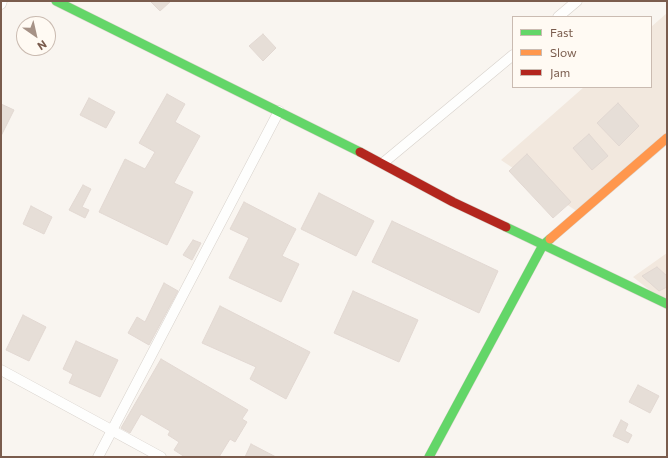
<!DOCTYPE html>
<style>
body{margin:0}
#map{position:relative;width:668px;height:458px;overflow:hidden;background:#f9f5f0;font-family:Commissioner,sans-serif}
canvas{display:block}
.frame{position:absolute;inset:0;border:2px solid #7a5c4d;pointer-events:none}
.legend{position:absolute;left:512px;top:16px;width:140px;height:72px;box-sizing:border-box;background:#fffaf3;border:1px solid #cabbb1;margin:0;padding:5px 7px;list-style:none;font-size:12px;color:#7a5c4d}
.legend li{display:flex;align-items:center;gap:8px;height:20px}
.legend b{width:20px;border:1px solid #cabbb1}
.north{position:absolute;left:16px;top:16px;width:40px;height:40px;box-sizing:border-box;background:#fffaf3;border:1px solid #cabbb1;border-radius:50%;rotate:146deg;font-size:11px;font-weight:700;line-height:16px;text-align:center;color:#7a5c4d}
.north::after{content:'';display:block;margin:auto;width:14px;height:18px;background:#a69286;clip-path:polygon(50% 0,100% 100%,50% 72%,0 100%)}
</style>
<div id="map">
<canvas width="668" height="458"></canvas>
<div class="frame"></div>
<ul class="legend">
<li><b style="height:5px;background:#63d668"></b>Fast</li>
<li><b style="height:5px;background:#ff974d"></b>Slow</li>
<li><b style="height:5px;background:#b3261e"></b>Jam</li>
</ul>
<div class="north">N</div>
</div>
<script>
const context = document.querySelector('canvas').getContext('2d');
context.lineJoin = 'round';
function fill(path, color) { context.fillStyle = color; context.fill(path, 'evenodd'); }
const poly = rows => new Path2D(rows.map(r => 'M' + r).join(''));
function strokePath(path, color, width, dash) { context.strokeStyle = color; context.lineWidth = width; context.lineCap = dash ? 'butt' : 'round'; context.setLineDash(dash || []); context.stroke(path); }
fill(poly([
 [667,13,667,141,578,212,501,160,584,87,651,87,651,27],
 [667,253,667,304,633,277]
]), '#f2e8de');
const building = poly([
 [150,1,171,1,160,11,150,1],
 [263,34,276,48,263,61,249,46,263,34],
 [167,94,185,104,175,122,200,136,174,183,193,192,167,245,99,212,125,159,145,169,155,152,139,143,167,94],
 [89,98,115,112,106,128,80,115,89,98],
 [618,103,639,126,619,146,597,123,618,103],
 [1,104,14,110,1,136,1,104],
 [589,134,608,156,592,170,573,148,589,134],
 [527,154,571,202,553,218,509,171,527,154],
 [83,185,91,189,82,207,89,210,85,218,69,210,83,185],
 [319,193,374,221,356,256,301,229,319,193],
 [244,202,296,229,282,256,299,264,281,302,229,278,249,238,230,229,244,202],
 [31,206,52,217,44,234,23,224,31,206],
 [392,221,498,271,479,313,372,262,392,221],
 [193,240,201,243,192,260,183,255,193,240],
 [657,267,667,276,667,287,659,291,642,276,657,267],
 [164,283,178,291,149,345,128,333,137,317,145,322,164,283],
 [353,291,418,320,399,362,334,333,353,291],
 [220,306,310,352,286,399,250,379,256,367,202,343,220,306],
 [23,315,46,327,29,361,6,350,23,315],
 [76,341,118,360,100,397,69,383,73,374,63,369,76,341],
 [161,359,248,410,242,419,247,422,235,442,230,439,219,457,185,457,174,450,179,442,168,435,170,431,141,414,130,433,121,428,161,359],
 [638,385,659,396,650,413,629,402,638,385],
 [621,420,628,424,625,431,632,435,628,443,613,436,621,420],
 [251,444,276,457,245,457,251,444]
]);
fill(building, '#e6ded7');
strokePath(building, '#e2d8d2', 1);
const street = poly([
 [1,4,2,1],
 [558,17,577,1],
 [383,163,513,55],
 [1,370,161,457],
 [98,457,279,111]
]);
const fast = poly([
 [56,1,360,152],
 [506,227,667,304],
 [429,457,543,245,550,239]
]);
const slow = poly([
 [550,239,667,138]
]);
const jam = poly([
 [360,152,453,202,506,227]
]);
strokePath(street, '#d7d1cb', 11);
strokePath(fast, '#d9d2cb', 10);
strokePath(slow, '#d9d2cb', 10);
strokePath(jam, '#d9d2cb', 10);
strokePath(street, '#fefefd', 10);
strokePath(fast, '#63d668', 9);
strokePath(slow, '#ff974d', 9);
strokePath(jam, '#b3261e', 9);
</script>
